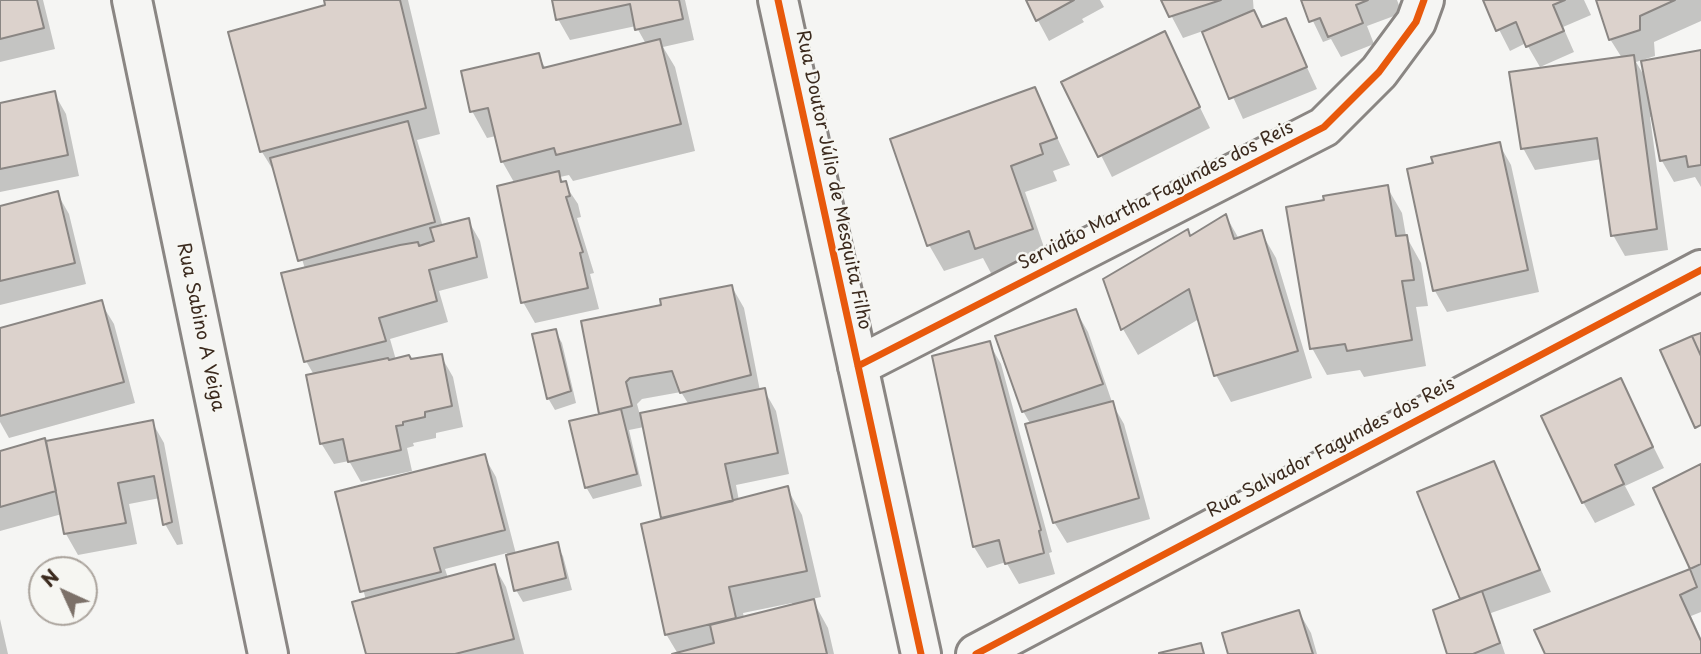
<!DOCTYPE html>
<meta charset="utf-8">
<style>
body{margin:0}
#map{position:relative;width:1701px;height:654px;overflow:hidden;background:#f5f5f3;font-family:"Playpen Sans",sans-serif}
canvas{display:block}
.north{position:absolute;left:28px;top:556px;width:70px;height:70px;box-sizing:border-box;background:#f6f6f2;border:2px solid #aba49d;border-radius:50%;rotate:315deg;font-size:19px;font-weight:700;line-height:28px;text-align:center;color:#3b2a1e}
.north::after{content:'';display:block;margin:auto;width:24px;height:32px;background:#7c7169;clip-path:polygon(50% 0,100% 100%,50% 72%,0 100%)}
</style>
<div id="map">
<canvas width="1701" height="654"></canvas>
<div class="north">N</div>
</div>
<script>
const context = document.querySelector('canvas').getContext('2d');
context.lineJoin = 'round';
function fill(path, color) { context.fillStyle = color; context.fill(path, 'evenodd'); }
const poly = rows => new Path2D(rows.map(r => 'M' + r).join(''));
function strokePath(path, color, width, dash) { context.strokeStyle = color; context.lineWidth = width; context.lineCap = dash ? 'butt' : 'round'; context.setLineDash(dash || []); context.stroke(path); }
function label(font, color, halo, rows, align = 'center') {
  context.font = font + ' "Playpen Sans",sans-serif'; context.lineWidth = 5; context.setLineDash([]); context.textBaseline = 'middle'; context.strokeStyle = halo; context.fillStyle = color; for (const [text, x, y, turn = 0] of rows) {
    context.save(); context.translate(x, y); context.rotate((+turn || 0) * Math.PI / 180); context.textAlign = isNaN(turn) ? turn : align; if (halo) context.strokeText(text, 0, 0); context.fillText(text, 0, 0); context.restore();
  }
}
fill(poly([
 [0,0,43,0,55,49,0,62],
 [326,0,408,0,440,134,417,140,443,227,468,220,480,241,488,278,439,291,448,322,390,339,396,360,441,356,453,377,463,427,436,433,436,438,413,443,414,446,407,448,412,471,361,482,349,461,334,464,321,443,314,375,306,361,305,269,278,178,262,152,230,33,327,6],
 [554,0,685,0,694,40,663,47,675,67,695,151,573,181,569,175,560,177,578,204,581,217,577,218,594,273,590,274,599,309,535,323,523,302,515,184,502,161,496,136,487,138,472,111,538,55,546,69,646,44,636,26,570,40,558,19],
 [1027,0,1100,0,1104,7,1082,19,1084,22,1049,41],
 [1163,0,1253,0,1254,14,1262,28,1285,20,1317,89,1243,119,1203,31,1183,38],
 [1303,0,1397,0,1402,13,1367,26,1374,44,1341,57,1331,39,1323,42],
 [1484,0,1584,0,1591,15,1563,27,1574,52,1540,67,1526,43,1510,51],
 [1598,0,1701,0,1701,21,1654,42,1655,56,1636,62,1646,79,1701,52,1701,187,1695,177,1674,182,1662,161,1653,116,1650,117,1668,250,1625,256,1613,235,1602,159,1535,170,1523,148,1622,58,1610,39],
 [1164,34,1210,128,1112,177,1064,82],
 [1035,90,1070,165,1053,171,1057,181,1025,192,1047,256,992,275,983,258,944,271,929,245],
 [54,93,66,114,79,176,0,192,0,105],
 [1499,144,1511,165,1539,292,1447,312,1435,291,1435,164],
 [1387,187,1402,213,1406,236,1421,263,1428,306,1416,307,1426,366,1364,377,1360,370,1327,375,1312,348,1326,202],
 [57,193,69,214,86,284,0,305,0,208],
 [1226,216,1239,239,1261,232,1276,258,1312,378,1231,402,1216,375,1199,319,1138,355,1123,329,1105,280,1191,238],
 [732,287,744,308,760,391,764,390,776,411,789,474,736,485,739,501,787,488,802,515,821,597,812,599,828,628,834,654,678,654,666,634,664,520,644,427,629,430,642,486,593,499,586,487,602,415,583,323,663,306],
 [681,392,689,405,640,415,637,404,642,399],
 [792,603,793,606,744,618,743,613],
 [101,303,114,324,135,403,9,438,0,422,0,330],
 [1076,311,1088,332,1113,405,1124,424,1150,519,1067,543,1054,522,1031,425,1023,411],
 [555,331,562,343,576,403,555,410,548,398],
 [989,343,1001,364,1052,552,1049,553,1055,574,1019,584,1006,562,987,568,974,547,934,357],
 [1620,380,1664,468,1625,486,1635,505,1595,523,1583,502],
 [152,422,164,443,183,544,177,545,165,524,160,498,129,504,137,544,78,555,66,534,62,514,0,531,0,453],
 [484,456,496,477,516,554,556,544,563,556,572,590,523,602,516,590,507,553,445,569,448,578,494,566,506,587,524,654,368,654,366,600,337,494],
 [1493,464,1551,592,1491,613,1505,654,1449,654,1461,599,1419,493],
 [1701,466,1701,612,1691,616,1701,638,1701,654,1547,654,1537,631,1692,570,1655,488],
 [1299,612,1311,633,1317,654,1230,654],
 [0,619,8,654,0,654]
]), '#0003');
const building = poly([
 [0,0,37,0,44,28,0,39,0,0],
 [324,0,400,0,426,108,260,152,228,32,325,5,324,0],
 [552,0,679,0,683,19,635,30,630,4,556,20,552,0],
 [1026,0,1074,0,1036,21,1026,0],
 [1161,0,1221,0,1169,17,1161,0],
 [1301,0,1368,0,1356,5,1363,23,1328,37,1320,18,1309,22,1301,0],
 [1483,0,1565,0,1553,5,1564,31,1526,47,1516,22,1496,31,1483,0],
 [1596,0,1675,0,1640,16,1640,30,1609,40,1596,0],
 [1254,10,1262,27,1286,18,1307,67,1229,99,1202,32,1254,10],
 [1165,31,1200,107,1098,157,1061,82,1165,31],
 [660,39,681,124,556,155,554,148,501,162,488,108,470,112,461,71,539,53,543,68,660,39],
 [1701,50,1701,165,1688,167,1686,156,1660,161,1641,61,1701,50],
 [1634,55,1657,229,1611,236,1597,138,1521,149,1509,72,1634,55],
 [1035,87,1057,138,1040,144,1043,154,1011,166,1033,229,975,249,969,231,927,246,890,139,1035,87],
 [55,91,68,155,0,169,0,103,55,91],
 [408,121,435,222,298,261,270,158,408,121],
 [1500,142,1528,270,1433,291,1407,169,1433,163,1431,157,1500,142],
 [559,171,561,182,566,181,570,196,566,197,583,252,580,253,588,288,521,303,497,186,559,171],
 [1388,185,1396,236,1407,235,1414,280,1402,281,1412,340,1347,351,1345,344,1310,349,1286,207,1324,200,1323,196,1388,185],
 [58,191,75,263,0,281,0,206,58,191],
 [1226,214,1234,239,1262,230,1298,351,1214,376,1189,289,1121,330,1103,279,1188,229,1190,236,1226,214],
 [469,218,477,257,429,270,437,301,379,318,386,341,304,362,281,273,400,245,418,242,419,246,434,241,430,228,469,218],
 [732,285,751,375,680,393,672,371,630,378,626,382,632,406,599,414,581,321,661,305,660,299,732,285],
 [102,300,124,382,0,416,0,328,102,300],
 [1076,309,1103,384,1022,412,995,336,1076,309],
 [556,329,571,391,547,399,532,334,556,329],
 [1701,333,1701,356,1692,336,1701,333],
 [1692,336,1701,356,1701,425,1695,428,1660,350,1692,336],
 [990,341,1041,530,1039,531,1044,553,1005,564,999,540,973,547,932,356,990,341],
 [442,354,452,406,425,412,425,417,403,422,403,425,396,426,401,450,348,462,343,439,320,444,306,375,388,358,389,360,409,355,411,359,442,354],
 [1621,378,1653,447,1615,465,1624,484,1582,503,1541,416,1621,378],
 [765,388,778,453,725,464,733,501,661,518,640,413,765,388],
 [1113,401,1139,498,1053,523,1025,424,1113,401],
 [621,409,637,474,585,488,569,421,621,409],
 [153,420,172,522,163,525,154,476,118,483,126,523,64,534,46,441,153,420],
 [45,438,56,491,0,507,0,451,45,438],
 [485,454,505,530,434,548,441,572,360,592,335,492,485,454],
 [1494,461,1540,570,1460,599,1417,492,1494,461],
 [1701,464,1701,564,1690,569,1653,488,1701,464],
 [788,486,807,571,729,587,736,618,665,635,641,524,788,486],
 [558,542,566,578,514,591,506,555,558,542],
 [495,564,514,639,455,654,366,654,352,602,495,564],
 [1690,569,1697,587,1680,595,1701,641,1701,654,1545,654,1534,630,1690,569],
 [1482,591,1500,643,1473,654,1447,654,1433,610,1482,591],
 [814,599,827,654,672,654,714,643,710,625,814,599],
 [1299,610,1313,654,1228,654,1222,633,1299,610],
 [1201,643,1204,654,1159,654,1159,653,1201,643]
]);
fill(building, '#dcd2cc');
strokePath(building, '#8a8683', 2);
const street = poly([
 [132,0,268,654],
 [858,366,1324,127,1379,72,1416,22,1424,0],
 [976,654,1701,270]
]);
const secondary = poly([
 [778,0,921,654]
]);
strokePath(street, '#8a8683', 44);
strokePath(secondary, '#8a8683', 44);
strokePath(street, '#f5f5f3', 38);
strokePath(secondary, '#f5f5f3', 38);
strokePath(poly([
 [778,0,921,654],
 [858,366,1324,127,1379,72,1416,22,1424,0],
 [976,654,1701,270]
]), '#e8590c', 7);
label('18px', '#3b2a1e', '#f6f6f2', [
 ["Rua Doutor Júlio de Mesquita Filho",833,180,78],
 ["Servidão Martha Fagundes dos Reis",1156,196,-27],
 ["Rua Sabino A Veiga",200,327,78],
 ["Rua Salvador Fagundes dos Reis",1331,448,-28]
]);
</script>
